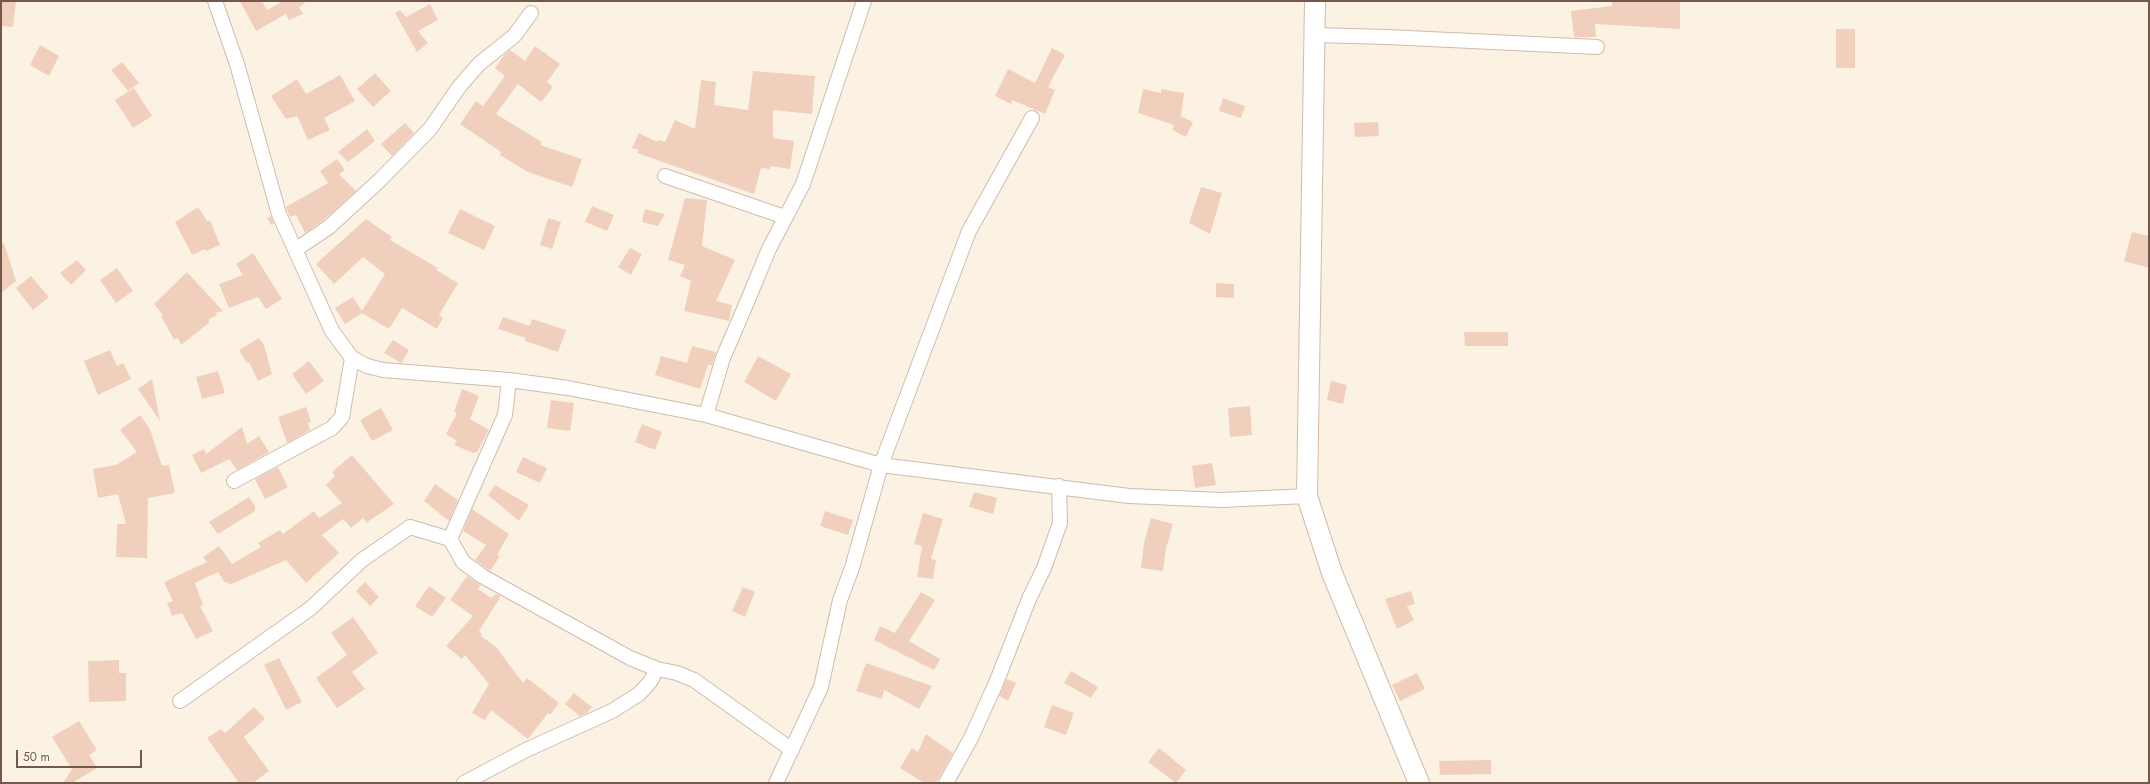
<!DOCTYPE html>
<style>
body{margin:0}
#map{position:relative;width:2150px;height:784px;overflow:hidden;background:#fbf2e4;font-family:Jost,sans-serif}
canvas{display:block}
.frame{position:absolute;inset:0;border:2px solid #73584b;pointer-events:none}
.scale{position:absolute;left:16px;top:750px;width:126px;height:18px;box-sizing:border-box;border:2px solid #73584b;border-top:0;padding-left:5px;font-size:12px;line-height:14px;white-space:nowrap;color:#73584b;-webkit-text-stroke:3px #fef6ea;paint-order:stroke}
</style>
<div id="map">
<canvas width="2150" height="784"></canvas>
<div class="frame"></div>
<div class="scale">50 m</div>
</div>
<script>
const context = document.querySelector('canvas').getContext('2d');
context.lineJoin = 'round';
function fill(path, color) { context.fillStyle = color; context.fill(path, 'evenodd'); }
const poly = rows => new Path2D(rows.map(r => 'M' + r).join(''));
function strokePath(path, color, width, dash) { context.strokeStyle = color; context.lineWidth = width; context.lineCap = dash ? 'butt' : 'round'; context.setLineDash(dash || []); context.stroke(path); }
fill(poly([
 [1,1,16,1,13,27,1,26],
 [240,1,262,1,267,10,280,3,279,1,304,1,305,3,299,7,303,14,289,20,286,14,256,31],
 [1612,1,1680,1,1680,29,1595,24,1596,37,1574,37,1571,11,1612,6],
 [430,4,438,20,418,31,428,43,417,52,395,13,400,10,406,17],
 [1836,29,1855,29,1855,68,1836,68],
 [40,45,59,56,49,76,30,65],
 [535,46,560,64,547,82,553,87,541,102,518,84,496,114,542,142,540,145,582,159,572,187,528,172,500,155,501,152,460,124,476,101,483,106,505,76,495,68,505,54,510,50,525,61],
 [1052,48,1065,55,1048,87,1055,90,1045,114,1012,100,1011,104,995,96,1008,69,1035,83],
 [122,62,139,83,128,91,111,70],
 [753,71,815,76,812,114,773,110,773,138,794,141,790,169,770,166,770,169,761,168,754,194,637,153,639,150,632,148,639,133,657,142,658,140,665,142,675,120,695,129,701,80,716,82,714,105,748,110],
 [375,73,391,91,373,107,357,89],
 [340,75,355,101,324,118,330,130,308,140,297,116,286,119,271,96,297,79,306,94],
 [134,88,152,116,133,128,115,100],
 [1143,89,1161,93,1161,89,1184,93,1181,116,1193,122,1186,137,1172,130,1174,125,1138,113],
 [1223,98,1245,106,1241,118,1219,111],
 [1378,122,1379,136,1355,137,1354,123],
 [405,123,414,133,392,156,381,144],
 [367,129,375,141,348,162,338,152],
 [337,159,345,170,339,174,356,191,324,220,305,233,296,215,290,217,286,207,328,183,320,171],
 [1201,187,1222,193,1210,234,1189,223],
 [685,198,707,200,702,246,735,260,716,301,732,305,729,321,684,311,691,281,680,276,685,265,668,260],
 [592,206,614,215,607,231,585,222],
 [198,207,207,221,210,220,220,245,206,251,205,249,192,255,175,222],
 [460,209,495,226,484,250,448,233],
 [645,209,665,214,658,226,642,222],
 [271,216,274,224,271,225,267,218],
 [548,218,561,222,552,249,540,245],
 [366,219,392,237,390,240,438,268,436,270,458,283,439,315,443,318,437,329,402,308,389,329,362,313,345,324,335,308,353,297,362,311,385,274,363,257,334,284,316,264],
 [2132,232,2149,236,2149,268,2124,261],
 [4,243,16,281,1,293,1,244],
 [630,248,642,254,631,275,618,267],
 [253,253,282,299,266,309,258,297,229,308,219,284,243,275,236,264],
 [77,260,86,270,71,285,60,273],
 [117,268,133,291,116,303,100,280],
 [187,272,223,311,216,313,217,315,208,320,210,322,181,345,178,338,174,340,161,316,163,315,154,304],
 [31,276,49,297,33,310,16,288],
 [1216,283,1234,284,1234,298,1216,297],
 [503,317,530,326,532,319,566,330,558,352,525,341,526,338,498,329],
 [1464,332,1508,332,1508,346,1465,346],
 [259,338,264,345,272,374,258,381,249,362,247,363,239,350],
 [393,340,409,350,401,363,384,353],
 [692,346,716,352,712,365,708,365,700,389,655,375,661,356,687,363],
 [110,350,117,366,123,363,131,379,98,395,84,361],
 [758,356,791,374,776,401,744,382],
 [309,361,324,381,306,394,292,374],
 [218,371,225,393,202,399,196,377],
 [152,379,160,421,138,389],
 [1331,381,1347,385,1343,404,1327,400],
 [462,389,479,396,470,419,489,430,477,452,473,453,454,445,457,441,446,434,457,413,454,412],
 [551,400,574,403,570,431,547,428],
 [1250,406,1252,435,1230,437,1228,408],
 [306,407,311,422,308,423,310,430,287,443,278,417],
 [381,408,393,430,372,441,360,420],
 [140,415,150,429,162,466,169,465,175,493,148,498,147,558,116,557,117,524,126,524,118,494,98,498,93,469,116,465,137,452,120,430],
 [642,424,662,432,655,450,635,442],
 [242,427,247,444,259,436,269,452,237,470,229,459,201,473,192,455,204,449,206,454],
 [352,455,394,504,366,523,363,518,351,528,343,519,322,535,339,553,306,583,286,560,229,585,228,582,225,583,218,572,195,583,203,605,200,606,213,631,196,639,182,613,172,616,167,603,173,601,164,582,207,562,203,557,219,546,232,564,261,547,258,543,280,530,283,534,314,511,319,518,342,503,326,485,335,476,332,472],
 [523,457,547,468,540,483,516,472],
 [1212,463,1216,485,1195,488,1192,466],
 [278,467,288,487,265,499,255,479],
 [435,484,458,500,449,521,424,501],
 [495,485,529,505,519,521,488,495],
 [974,492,997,498,993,514,969,507],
 [249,497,255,506,255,511,218,534,209,522],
 [472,509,509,534,497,555,500,556,490,571,475,560,486,545,463,531],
 [825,511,853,520,848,535,820,526],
 [923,513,943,519,931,559,936,560,933,579,917,577,922,546,914,544],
 [1151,518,1173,524,1166,549,1163,571,1141,568,1144,543],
 [467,576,481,585,478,589,491,598,496,594,501,596,479,631,482,634,481,636,496,647,523,683,527,678,559,703,550,715,548,713,528,739,491,710,485,720,472,713,489,684,465,655,462,659,446,646,473,616,450,600],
 [365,582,379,597,370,606,356,591],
 [429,586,446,598,432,617,415,606],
 [743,587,755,592,745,617,732,611],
 [1411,591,1415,604,1407,606,1414,620,1397,629,1385,599],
 [921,592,935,600,909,641,940,659,934,670,874,640,880,626,895,633],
 [353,617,378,653,352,672,365,689,337,708,316,678,347,655,331,633],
 [279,658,302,702,286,710,264,665],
 [119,660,119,673,126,673,126,701,89,702,88,661],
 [866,663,932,686,919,709,884,690,882,699,856,691],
 [1071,671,1098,687,1091,698,1064,683],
 [1417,673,1425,689,1400,701,1392,685],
 [1007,679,1016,683,1008,701,999,696],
 [574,693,592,707,587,713,580,716,565,704],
 [1052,705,1074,713,1066,735,1044,727],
 [254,707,265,719,244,737,269,771,253,783,239,783,207,738,221,729,225,733],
 [79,721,97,750,89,755,97,768,72,783,63,783,72,769,52,737],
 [926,734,953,753,936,783,924,783,900,768,912,748,918,752],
 [1159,748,1186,770,1176,783,1148,762],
 [1491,760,1491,774,1440,775,1439,761]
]), '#f0d0bd');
const street = poly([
 [215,1,237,64,279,214,332,331,352,358,367,366,383,370,509,380,568,388,706,415,881,465,1129,496,1222,500,1307,496],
 [1315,35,1387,37,1597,47],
 [665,176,785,217],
 [295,250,329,227,380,180,430,129,459,87,479,64,514,36,531,13],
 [706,415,723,358,747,302,769,249,803,184,864,1],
 [234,481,332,428,342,417,352,358],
 [450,539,505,415,509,380],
 [180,701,311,608,362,560,410,527,450,539,463,562,482,576,630,658,657,669,677,673,694,680,792,750],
 [464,783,526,750,612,711,639,694,650,682,657,669],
 [776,783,821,687,840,600,852,568,881,465,969,231,1032,118],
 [946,783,971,738,996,683,1029,599,1044,568,1060,523,1059,486]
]);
const secondary = poly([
 [1315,1,1307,496,1332,573,1419,783]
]);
strokePath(street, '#cebcae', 16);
strokePath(secondary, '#d1bbab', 22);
strokePath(street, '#fff', 14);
strokePath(secondary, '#fff', 20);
</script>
